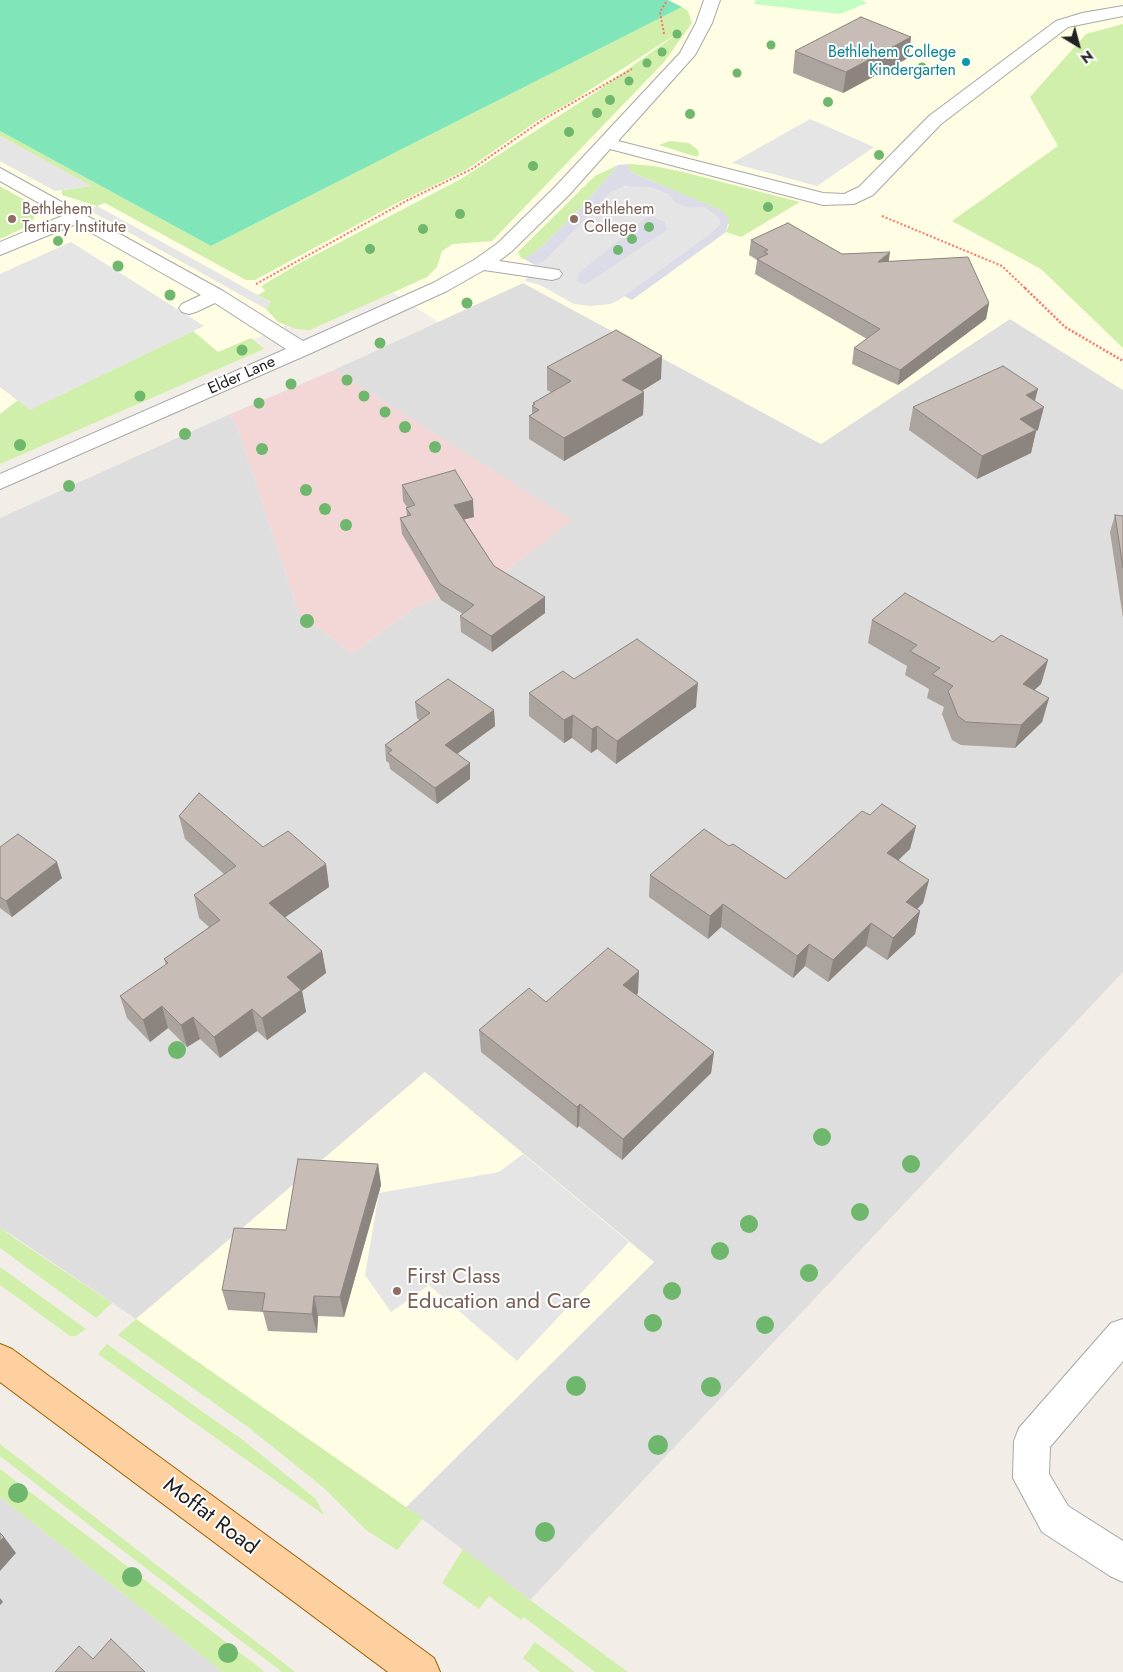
<!DOCTYPE html>
<style>
body{margin:0}
#map{position:relative;width:1123px;height:1672px;overflow:hidden;background:#f2eee7;font-family:Jost,sans-serif}
canvas{display:block}
.north{position:absolute;left:1053px;top:20px;width:50px;height:50px;-webkit-text-stroke:4px #fff;paint-order:stroke;rotate:143deg;font-size:14px;font-weight:700;line-height:20px;text-align:center;color:#212121}
.north::after{content:'';display:block;margin:auto;width:18px;height:22px;background:#212121;clip-path:polygon(50% 0,100% 100%,50% 72%,0 100%)}
</style>
<div id="map">
<canvas width="1123" height="1672"></canvas>
<div class="north">N</div>
</div>
<script>
const context = document.querySelector('canvas').getContext('2d');
context.lineJoin = 'round';
function fill(path, color) { context.fillStyle = color; context.fill(path, 'evenodd'); }
const poly = rows => new Path2D(rows.map(r => 'M' + r).join(''));
function strokePath(path, color, width, dash) { context.strokeStyle = color; context.lineWidth = width; context.lineCap = dash ? 'butt' : 'round'; context.setLineDash(dash || []); context.stroke(path); }
function label(font, color, halo, rows, align = 'center') {
  context.font = font + ' Jost,sans-serif'; context.lineWidth = 4; context.setLineDash([]); context.textBaseline = 'middle'; context.strokeStyle = halo; context.fillStyle = color; for (const [text, x, y, turn = 0] of rows) {
    context.save(); context.translate(x, y); context.rotate((+turn || 0) * Math.PI / 180); context.textAlign = isNaN(turn) ? turn : align; if (halo) context.strokeText(text, 0, 0); context.fillText(text, 0, 0); context.restore();
  }
}
fill(poly([
 [523,283,821,444,1010,319,1123,390,1123,972,530,1600,406,1507,654,1262,425,1072,136,1319,0,1227,0,518,228,415,236,423,299,613,352,654,415,607,506,571,571,520,334,370],
 [0,1497,223,1672,0,1672]
]), '#dfdede');
fill(poly([
 [334,370,572,520,506,571,415,607,352,654,299,613,236,423,228,415]
]), '#f3d6d6');
fill(poly([
 [0,0,1123,0,1123,390,1010,319,821,444,523,283,438,322,382,285,0,446],
 [425,1072,654,1262,406,1507,136,1319]
]), '#fffde3');
fill(poly([
 [682,7,688,11,692,23,664,62,492,241,453,244,442,251,437,267,427,277,310,330,296,329,278,322,266,309,271,302,258,295,265,291,262,287,263,285,298,264,461,179,596,92,681,31,574,100,537,121,466,170,399,202,255,280,246,280,105,203,97,206,62,195,62,190,91,186,0,136,0,131,211,246],
 [1123,24,1123,348,1041,269,952,221,1058,146,1030,97,1086,34],
 [670,141,689,143,698,150,699,154,697,157,659,145],
 [629,164,654,166,683,172,800,202,741,237,726,232,729,225,720,210,633,173,628,168],
 [618,165,579,210,540,248,530,256,524,259,521,258,518,252,520,250,595,176],
 [0,186,28,202,28,204,33,207,36,213,33,220,26,227,0,239],
 [193,331,218,352,251,338,264,349,0,464,0,414,18,400,31,409],
 [0,1227,14,1238,112,1303,96,1318,0,1248],
 [0,1267,86,1329,76,1336,70,1336,0,1285],
 [136,1319,406,1507,423,1518,397,1550,366,1530,324,1488,248,1427,118,1335],
 [107,1344,244,1441,316,1499,324,1515,98,1354],
 [0,1444,285,1664,295,1672,282,1672,84,1521,0,1456],
 [0,1469,265,1672,223,1672,0,1497],
 [463,1549,530,1600,628,1672,595,1672,524,1617,521,1620,489,1596,479,1609,442,1583],
 [535,1642,575,1672,540,1672,523,1658]
]), '#d0efaa');
fill(poly([
 [756,0,861,0,867,3,840,14,754,4]
]), '#c3fdc4');
fill(poly([
 [0,0,668,0,682,7,211,246,0,131]
]), '#80e6b9');
fill(poly([
 [810,119,874,147,817,186,732,163],
 [0,136,92,186,55,191,0,161],
 [633,185,649,187,668,194,674,202,685,207,704,207,719,218,720,224,711,233,619,300,610,304,590,306,574,304,540,285,525,281,535,265,546,260,611,192,617,188],
 [97,206,258,295,271,302,266,309,89,210],
 [71,242,204,326,30,410,0,387,0,274],
 [523,1154,629,1242,517,1361,429,1285,391,1312,365,1275,379,1193,499,1172]
]), '#e5e5e5');
fill(poly([
 [629,164,628,168,633,173,721,210,729,219,726,232,632,300,624,296,711,233,720,224,719,218,704,207,685,207,674,202,668,194,649,187,625,186,611,192,546,260,535,265,524,259,540,248,579,210,618,165],
 [647,217,654,217,665,222,667,230,588,283,584,284,577,281,578,274]
]), '#dbdce8');
const minor = poly([
 [704,0,720,0,712,23,695,55,618,141,823,193,844,194,859,187,929,116,1056,21,1082,13,1123,6,1123,16,1068,27,941,124,873,195,854,204,823,205,610,149,569,195,512,251,499,261,559,270,562,274,559,278,552,280,484,270,447,291,309,354,0,489,0,474,286,349,215,303,196,312,189,314,182,312,179,308,182,304,201,295,76,224,0,255,0,242,62,216,0,181,0,168,223,291,303,341,433,283,474,260,498,243,555,187,680,53,696,23,704,0],
 [1123,1319,1123,1361,1050,1447,1049,1474,1068,1506,1123,1541,1123,1582,1110,1576,1042,1532,1013,1478,1014,1441,1019,1428,1111,1323,1123,1319]
]);
const major = poly([
 [0,1344,12,1349,434,1658,440,1672,388,1672,0,1382,0,1344]
]);
strokePath(minor, '#a8a8a8', 2);
strokePath(major, '#9e6100', 2);
strokePath(poly([
 [664,34,660,12,667,0],
 [882,216,1002,266,1026,289],
 [256,284,408,200,472,169,544,119,632,69]
]), '#ff726b', 2, [2, 2]);
strokePath(poly([
 [1025,288,1065,327,1123,361]
]), '#ff726b', 2.5, [2, 2]);
fill(minor, '#fff');
fill(major, '#ffd09f');
context.fillStyle = '#6fb76c';
for (const [x, y, r] of [
 [677,34,4.5],
 [771,45,4.5],
 [662,52,4.5],
 [647,63,4.5],
 [922,67,4.5],
 [737,73,4.5],
 [629,81,4.5],
 [610,100,5],
 [828,102,5],
 [597,113,5],
 [690,114,5],
 [569,132,5],
 [879,155,5],
 [533,166,5],
 [768,207,5],
 [460,214,5],
 [649,227,5],
 [423,229,5],
 [632,239,5],
 [58,241,5],
 [370,249,5],
 [618,250,5],
 [118,266,5.5],
 [170,295,5.5],
 [467,303,5.5],
 [380,343,5.5],
 [242,350,5.5],
 [347,380,5.5],
 [291,384,5.5],
 [140,396,5.5],
 [364,396,5.5],
 [259,403,5.5],
 [385,412,5.5],
 [405,427,6],
 [185,434,6],
 [20,445,6],
 [435,447,6],
 [262,449,6],
 [69,486,6],
 [306,490,6],
 [325,509,6],
 [346,525,6],
 [307,621,7],
 [177,1050,9],
 [822,1137,9],
 [911,1164,9],
 [860,1212,9],
 [749,1224,9],
 [720,1251,9],
 [809,1273,9],
 [672,1291,9],
 [653,1323,9],
 [765,1325,9],
 [576,1386,10],
 [711,1387,10],
 [658,1445,10],
 [18,1493,10],
 [545,1532,10],
 [132,1577,10],
 [228,1653,10]
]) { context.beginPath(); context.arc(x, y, r, 0, 2 * Math.PI); context.fill(); }
fill(poly([
 [911,37,908,58,843,93,793,73,795,51],
 [751,240,889,261,989,303,986,319,898,385,852,364,854,348,867,339,755,274,757,260,749,255],
 [547,367,661,379,642,391,644,392,643,415,564,461,529,439,529,416,532,414,532,406,533,405,533,403,551,392,547,390],
 [1035,401,1038,430,1036,431,1031,453,977,479,909,430,913,407],
 [402,485,474,517,464,519,494,566,545,597,545,613,492,652,461,632,460,616,463,614,441,600,402,534,400,518,407,516,406,508,407,507,403,501],
 [1115,515,1123,516,1123,618,1110,532],
 [872,620,993,642,1048,660,1041,684,1034,690,1049,698,1042,722,1015,748,961,745,952,740,942,714,944,707,927,698,929,689,905,675,907,666,868,643],
 [574,679,696,707,616,764,597,749,591,753,572,738,564,743,529,716,529,693],
 [415,702,494,710,495,726,457,754,470,779,437,804,390,769,389,763,386,761,385,745,419,720,417,718],
 [870,815,916,826,910,849,898,860,929,880,923,903,917,909,920,911,915,934,887,960,866,946,828,982,805,966,793,978,721,927,708,939,649,897,650,875,729,846,786,879],
 [179,816,263,847,326,864,329,887,285,917,322,951,326,973,302,991,306,1012,267,1040,257,1031,220,1058,200,1039,187,1047,168,1028,150,1042,127,1018,120,996,166,965,164,959,209,927,199,918,194,895,224,874,185,839],
 [0,847,62,878,12,917,0,908],
 [638,993,636,995,714,1052,711,1073,622,1160,579,1126,577,1128,481,1052,479,1030,546,1002],
 [378,1164,381,1185,344,1317,318,1316,317,1333,268,1331,263,1312,228,1310,222,1290,286,1230]
]), '#aba39d');
fill(poly([
 [911,37,908,58,843,93,846,72],
 [890,252,888,267,878,262],
 [989,303,986,319,898,385,900,370],
 [662,356,661,379,622,403,622,380],
 [1038,389,1032,412,1026,395],
 [644,392,643,415,564,461,564,438],
 [1044,407,1038,430,1036,431,1031,453,977,479,982,456,1020,419],
 [473,500,474,517,455,522,454,505],
 [545,597,545,613,492,652,491,636],
 [1048,660,1041,684,1016,707,1023,684],
 [698,683,696,707,616,764,617,741],
 [1049,698,1042,722,1015,748,1021,725],
 [494,710,495,726,446,762,445,745],
 [573,715,572,738,564,743,564,720],
 [597,726,597,749,591,753,592,729],
 [470,763,470,779,437,804,435,788],
 [916,826,910,849,882,876,887,853],
 [57,862,62,878,12,917,6,901],
 [326,864,329,887,274,925,269,903],
 [929,880,923,903,901,925,906,902],
 [723,904,721,927,708,939,710,916],
 [920,911,915,934,887,960,893,938],
 [871,923,866,946,828,982,833,960],
 [809,944,805,966,793,978,797,956],
 [322,951,326,973,302,991,306,1012,267,1040,262,1018,287,977],
 [639,971,638,993,622,1008,623,985],
 [162,1006,168,1028,150,1042,143,1020],
 [252,1009,257,1031,220,1058,214,1037],
 [193,1017,200,1039,187,1047,181,1025],
 [714,1052,711,1073,622,1160,623,1139],
 [580,1104,579,1126,577,1128,577,1107],
 [378,1164,381,1185,344,1317,340,1297],
 [314,1296,318,1316,317,1333,312,1314],
 [4,1537,16,1553,0,1571,0,1541],
 [0,1598,3,1602,0,1605]
]), '#8b847f');
const building = poly([
 [861,17,911,37,846,72,795,51,861,17],
 [788,223,842,254,890,252,878,262,968,257,989,303,900,370,854,348,880,329,757,259,768,254,764,252,768,250,751,240,788,223],
 [616,330,662,356,622,380,644,392,564,438,529,416,539,410,532,406,535,404,533,403,571,381,547,367,616,330],
 [1003,366,1038,389,1026,395,1044,407,1020,419,1036,430,982,456,913,407,1003,366],
 [455,470,473,500,454,505,494,566,545,597,491,636,460,616,474,605,440,584,400,518,411,515,406,508,415,505,402,485,455,470],
 [1115,515,1123,516,1123,568,1115,515],
 [905,593,993,642,1001,635,1048,660,1023,684,1049,698,1021,725,966,722,958,716,948,691,953,686,932,674,940,668,910,651,917,645,872,620,905,593],
 [637,639,698,683,617,741,597,726,592,729,573,715,564,720,529,693,563,671,574,679,637,639],
 [448,679,494,710,445,745,470,763,435,788,388,753,392,750,385,745,430,713,415,702,448,679],
 [199,793,263,847,288,831,326,864,269,903,322,951,287,977,301,990,262,1018,252,1009,214,1037,193,1017,181,1025,162,1006,143,1020,120,996,168,963,164,959,220,920,194,895,236,866,179,816,199,793],
 [882,804,916,826,887,853,929,880,906,902,920,911,893,938,871,923,833,960,809,944,797,956,723,904,710,916,650,875,704,829,729,846,733,844,786,879,862,811,870,815,882,804],
 [18,834,57,862,6,901,0,897,0,847,18,834],
 [608,948,639,971,623,985,714,1052,623,1139,580,1104,577,1107,479,1030,529,988,546,1002,608,948],
 [298,1159,378,1164,340,1297,314,1296,312,1314,262,1311,265,1293,222,1290,234,1228,286,1230,298,1159],
 [0,1533,4,1537,0,1541,0,1533],
 [111,1639,145,1672,55,1672,79,1646,93,1659,111,1639]
]);
fill(building, '#c7bdb6');
strokePath(building, '#8b847f', 1);
for (const [x, y, r, color] of [
 [966,62,5,"#0f9aa8"],
 [12,219,5,"#8d6e63"],
 [574,219,5,"#8d6e63"],
 [397,1291,5,"#8d6e63"]
]) { const dot = new Path2D(); dot.arc(x, y, r, 0, 2 * Math.PI); context.fillStyle = color; context.fill(dot); strokePath(dot, '#fff', 2); }
label('16px', '#0d838f', '#fff', [
 ["Bethlehem College",956,53],
 ["Kindergarten",956,71]
], 'right');
label('16px', '#785e54', '#fff', [
 ["Bethlehem",22,210],
 ["Tertiary Institute",22,228],
 ["Bethlehem",584,210],
 ["College",584,228]
], 'left');
label('16px', '#212121', '#fff', [
 ["Elder Lane",242,376,-24]
]);
label('22px', '#785e54', '#fff', [
 ["First Class",407,1278],
 ["Education and Care",407,1303]
], 'left');
label('22px', '#212121', '#fff', [
 ["Moffat Road",210,1517,37]
]);
</script>
